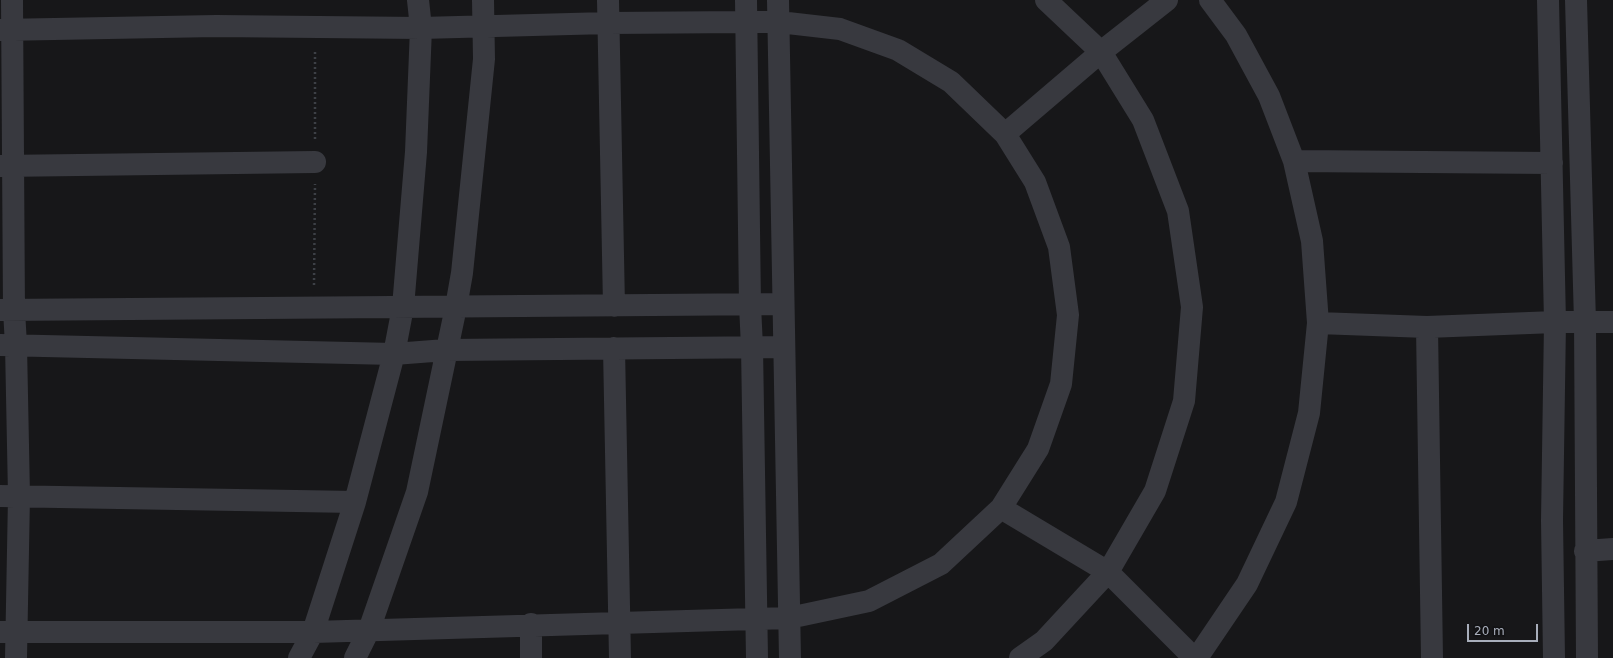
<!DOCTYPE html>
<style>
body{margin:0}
#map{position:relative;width:1613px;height:658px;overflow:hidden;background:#171719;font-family:"DejaVu Sans",sans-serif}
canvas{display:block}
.scale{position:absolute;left:1467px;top:624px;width:71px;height:18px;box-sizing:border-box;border:2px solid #a8aebb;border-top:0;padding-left:5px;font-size:12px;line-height:14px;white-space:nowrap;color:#a8aebb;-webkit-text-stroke:3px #121214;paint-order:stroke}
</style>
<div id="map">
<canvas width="1613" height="658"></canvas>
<div class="scale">20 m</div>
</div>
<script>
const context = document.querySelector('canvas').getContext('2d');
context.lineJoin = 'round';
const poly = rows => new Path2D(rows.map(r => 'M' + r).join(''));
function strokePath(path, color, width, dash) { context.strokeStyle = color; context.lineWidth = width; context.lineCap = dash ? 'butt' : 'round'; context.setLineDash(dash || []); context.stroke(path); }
strokePath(poly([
 [315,139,315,50],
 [314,285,315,184]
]), '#3d4046', 2.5, [2, 3]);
strokePath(poly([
 [12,0,14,310,16,345,19,496,16,658],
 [608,0,614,306],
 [746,0,750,305,752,347,757,658],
 [778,0,790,658],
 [1548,0,1555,322,1552,520,1554,658],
 [1576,0,1585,322,1587,658],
 [0,30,216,26,421,28,608,23,746,22,779,22,840,29,898,50,951,82,1005,134,1035,182,1059,247,1068,315,1061,384,1038,449,1001,508,941,564,869,601,789,618,313,632,0,632],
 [1005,134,1101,52,1167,0],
 [1294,161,1552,163],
 [0,166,315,162],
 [0,310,783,304],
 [1318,323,1427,327,1555,322,1613,322],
 [1427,327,1432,658],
 [0,345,394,354,446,350,784,347],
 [614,348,620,658],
 [0,496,355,502],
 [1001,508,1108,572,1194,658],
 [1585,551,1613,549],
 [531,624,531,658],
 [299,658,313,632,355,502,394,354,403,307,416,152,421,28,418,0],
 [355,658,369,630,417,492,456,307,462,273,484,59,483,0],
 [1020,658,1044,641,1108,572,1155,491,1184,401,1192,307,1178,211,1143,120,1101,52,1046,0],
 [1197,658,1247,584,1286,502,1309,413,1318,323,1312,241,1294,161,1269,96,1236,35,1210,0]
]), '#38393f', 22);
</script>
